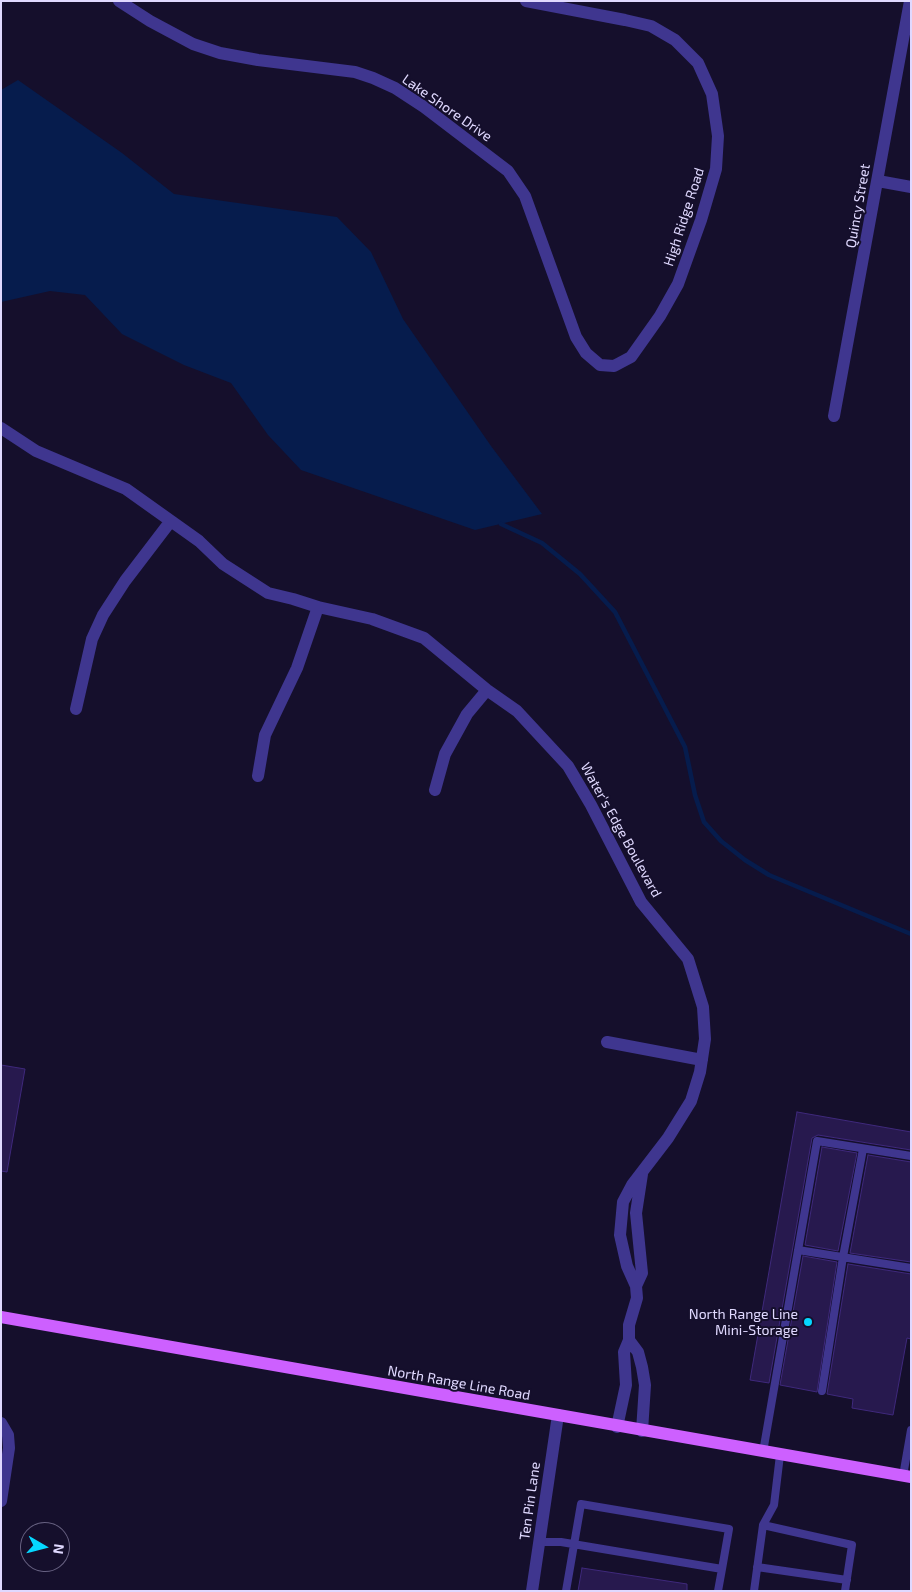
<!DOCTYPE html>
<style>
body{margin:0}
#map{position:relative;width:912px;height:1592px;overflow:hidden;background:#150f2c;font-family:"Exo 2",sans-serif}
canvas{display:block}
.frame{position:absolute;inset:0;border:2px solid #e0d9ff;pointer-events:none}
.north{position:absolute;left:20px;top:1522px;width:50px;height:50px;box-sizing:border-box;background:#150f2c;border:1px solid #666080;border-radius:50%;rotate:98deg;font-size:14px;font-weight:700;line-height:20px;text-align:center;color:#e0d9ff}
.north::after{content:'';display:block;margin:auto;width:18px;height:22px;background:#05d7ff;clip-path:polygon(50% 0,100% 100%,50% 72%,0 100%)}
</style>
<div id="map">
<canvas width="912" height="1592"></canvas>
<div class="frame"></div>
<div class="north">N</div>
</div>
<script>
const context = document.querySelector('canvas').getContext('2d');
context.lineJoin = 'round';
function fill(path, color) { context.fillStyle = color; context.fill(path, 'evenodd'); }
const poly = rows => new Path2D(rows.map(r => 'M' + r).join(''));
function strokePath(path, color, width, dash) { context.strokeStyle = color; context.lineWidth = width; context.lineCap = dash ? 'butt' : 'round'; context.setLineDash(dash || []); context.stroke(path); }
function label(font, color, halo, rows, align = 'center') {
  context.font = font + ' "Exo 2",sans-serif'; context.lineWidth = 4; context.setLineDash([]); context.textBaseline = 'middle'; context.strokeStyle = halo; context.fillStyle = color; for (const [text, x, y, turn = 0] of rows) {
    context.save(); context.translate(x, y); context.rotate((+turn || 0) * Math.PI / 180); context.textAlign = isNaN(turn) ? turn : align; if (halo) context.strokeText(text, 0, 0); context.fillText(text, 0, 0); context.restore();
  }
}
fill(poly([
 [18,80,122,153,174,194,337,217,371,252,403,319,491,446,542,514,475,530,301,470,268,435,231,383,184,365,122,334,85,295,50,291,1,302,1,90]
]), '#061c4d');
strokePath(poly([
 [501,524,542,543,580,574,615,612,685,747,695,795,704,822,721,841,745,860,769,875,911,934]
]), '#061c4d', 4.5);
const building = poly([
 [1,1065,25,1069,7,1172,1,1171,1,1065],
 [797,1112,911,1132,911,1150,818,1135,812,1138,769,1383,750,1380,797,1112],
 [822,1147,857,1153,838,1251,805,1245,822,1147],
 [868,1155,911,1162,911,1262,850,1253,868,1155],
 [803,1256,837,1262,817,1392,780,1385,803,1256],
 [848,1264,911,1274,911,1339,907,1338,893,1415,852,1408,853,1399,827,1394,848,1264],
 [582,1568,687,1584,687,1591,578,1591,582,1568]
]);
fill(building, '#27194e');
strokePath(building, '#3f297c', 1);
strokePath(poly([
 [798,1250,911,1268],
 [822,1391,843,1257,863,1149],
 [763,1452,817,1141,911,1156],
 [903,1476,911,1430],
 [763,1525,852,1545,845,1591],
 [539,1542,561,1542,722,1569,718,1591],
 [757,1567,847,1580],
 [566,1591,581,1504,729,1529,722,1569],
 [754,1591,763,1525,774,1505,780,1455]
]), '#3f368f', 8);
strokePath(poly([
 [119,1,150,21,193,44,220,53,258,60,355,72,373,78,395,88,424,107,508,171,525,196,576,337,586,353,600,365,614,366,631,357,660,316,678,284,701,220,716,169,718,136,712,94,698,63,675,40,651,26,625,20,526,1],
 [878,181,911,187],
 [834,416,910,1],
 [1,428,36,451,126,489,199,541,223,564,268,593,293,599,318,607,372,619,424,638,487,690,517,711,568,766,591,805,641,902,688,959,703,1007,705,1039,700,1072,691,1101,668,1138,632,1185,623,1202,620,1235,627,1266,636,1286,637,1298,629,1325,629,1340,624,1352,626,1385,617,1427],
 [76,709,92,639,103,615,125,581,170,522],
 [258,776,265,735,297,668,318,607],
 [435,790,445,754,467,714,487,690],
 [607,1042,702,1060],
 [636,1286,642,1273,636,1213,642,1174],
 [629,1340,638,1352,642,1367,645,1385,642,1431],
 [1,1423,8,1435,9,1448,1,1501],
 [532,1591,558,1415]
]), '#3f368f', 12);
strokePath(poly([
 [1,1317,911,1477]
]), '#cd60ff', 12);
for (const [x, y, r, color] of [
 [808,1322,5,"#05d7ff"]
]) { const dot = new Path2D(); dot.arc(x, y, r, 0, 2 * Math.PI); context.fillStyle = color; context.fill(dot); strokePath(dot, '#150f2c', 2); }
label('14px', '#e0d9ff', '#150f2c', [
 ["Lake Shore Drive",447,108,35],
 ["Quincy Street",858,206,-80],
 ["High Ridge Road",684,217,-72],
 ["Water's Edge Boulevard",621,830,61],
 ["North Range Line Road",459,1383,10],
 ["Ten Pin Lane",530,1501,-82]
]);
label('14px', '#e0d9ff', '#150f2c', [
 ["North Range Line",798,1314],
 ["Mini-Storage",798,1330]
], 'right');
</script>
